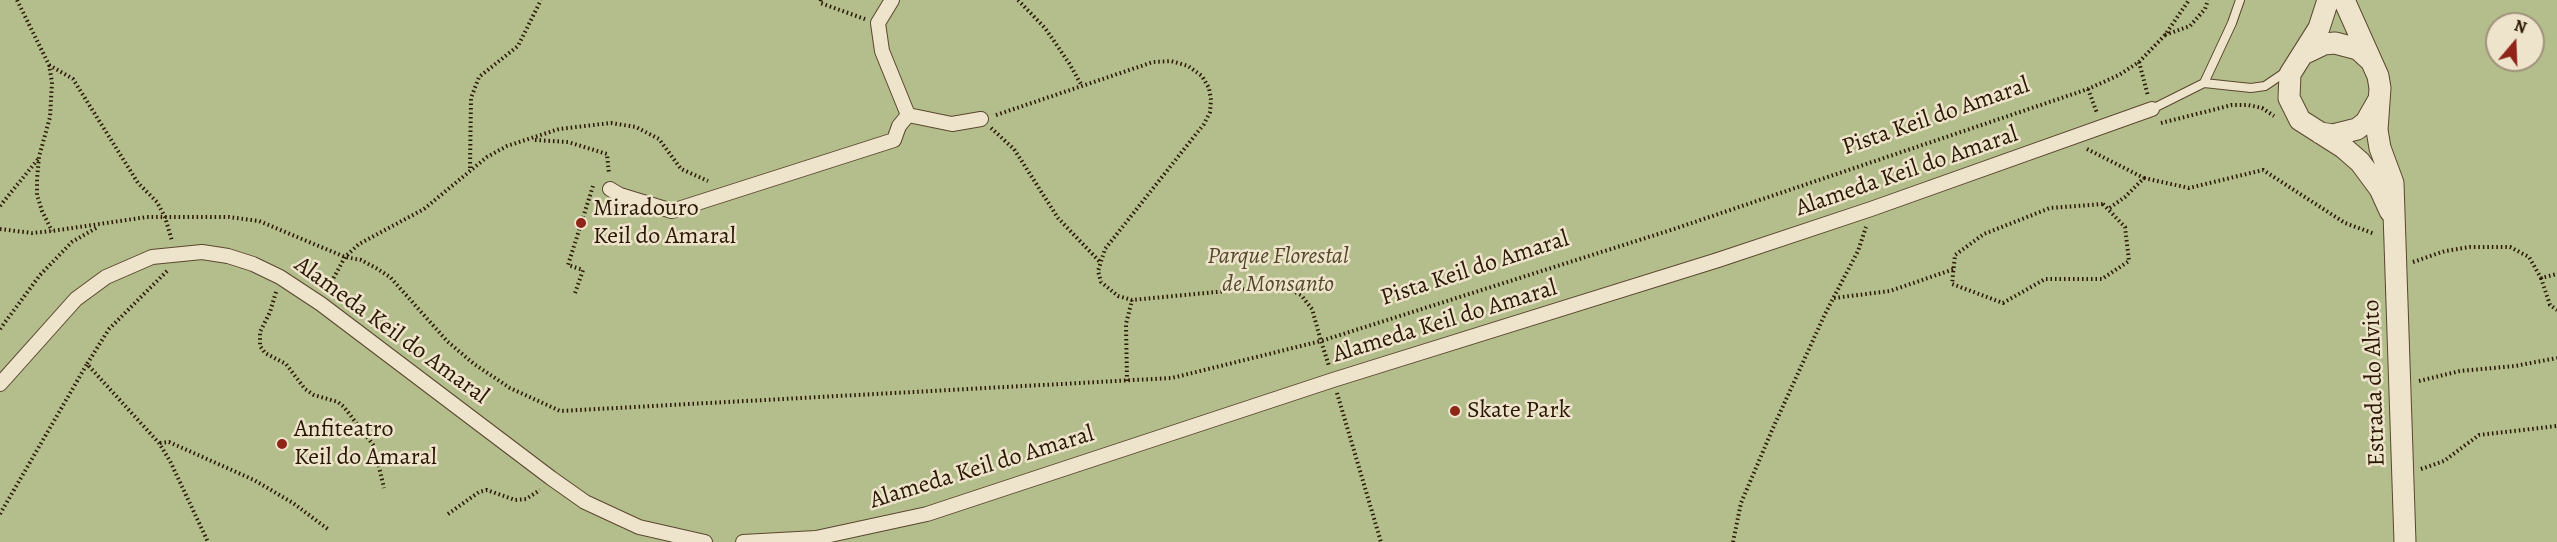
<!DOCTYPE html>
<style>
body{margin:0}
#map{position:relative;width:2557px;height:542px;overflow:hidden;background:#e5d5b1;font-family:Alegreya,serif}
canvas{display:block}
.north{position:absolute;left:2485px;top:12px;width:60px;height:60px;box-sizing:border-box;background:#eee4cc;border:2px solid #a0927b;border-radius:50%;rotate:19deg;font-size:16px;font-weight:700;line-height:24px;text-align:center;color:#2b1802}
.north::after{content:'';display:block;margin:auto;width:21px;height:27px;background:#8f2418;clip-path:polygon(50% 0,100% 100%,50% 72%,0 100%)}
</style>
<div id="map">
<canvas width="2557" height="542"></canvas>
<div class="north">N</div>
</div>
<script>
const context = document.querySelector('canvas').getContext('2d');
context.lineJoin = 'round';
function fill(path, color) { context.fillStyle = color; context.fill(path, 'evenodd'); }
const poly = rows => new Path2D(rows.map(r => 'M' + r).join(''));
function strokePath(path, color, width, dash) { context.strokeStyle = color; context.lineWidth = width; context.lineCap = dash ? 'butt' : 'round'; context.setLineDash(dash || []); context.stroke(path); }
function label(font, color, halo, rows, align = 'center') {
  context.font = font + ' Alegreya,serif'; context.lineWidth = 5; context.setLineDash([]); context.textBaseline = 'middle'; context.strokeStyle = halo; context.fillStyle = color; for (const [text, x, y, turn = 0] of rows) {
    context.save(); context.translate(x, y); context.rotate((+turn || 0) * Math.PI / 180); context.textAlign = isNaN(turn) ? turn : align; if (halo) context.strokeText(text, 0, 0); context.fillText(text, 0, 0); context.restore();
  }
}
fill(poly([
 [0,0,2557,0,2557,542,0,542],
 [2497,24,2533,24,2533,60,2497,60]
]), '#b4bd8c');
const service = poly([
 [2204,83,2232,23,2240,0],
 [2152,109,2204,83,2251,88,2265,86,2287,71]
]);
const pedestrian = poly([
 [892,0,878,23,882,51,908,115,952,124,981,119],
 [610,189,620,195,672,211,894,140,899,126,908,115],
 [0,384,76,299,106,277,152,257,202,252,228,256,253,264,280,277,321,304,551,478,585,502,639,527,705,542],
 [743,542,816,538,927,514,1333,380,1718,260,1871,209,2152,109]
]);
const tertiary = poly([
 [2328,0,2319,28,2290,74,2289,98,2300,120,2344,148,2360,162,2380,189,2390,211],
 [2344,0,2378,76,2380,88,2377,130,2380,148,2393,183,2405,542],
 [2303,54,2324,44,2335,43,2358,49,2370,60],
 [2320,133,2333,135,2357,129,2366,122,2378,101]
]);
strokePath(service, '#5a472e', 10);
strokePath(pedestrian, '#5a472e', 16);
strokePath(tertiary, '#5a472e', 23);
strokePath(poly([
 [17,0,49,65,52,82,50,117,39,157,37,179,37,195,42,211,52,231],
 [821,0,820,3,865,19],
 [1018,0,1045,28,1069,63,1082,86],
 [2165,35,2190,26,2205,9,2208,0],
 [2139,62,2148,96],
 [49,65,73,79,138,183,157,202,165,217,172,241],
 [2088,89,2097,113],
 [996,115,1153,62,1171,61,1188,66,1202,76,1209,88,1211,100,1210,112,1204,124,1105,249,1098,271,1101,282,1118,296,1132,300,1269,287,1285,287,1301,295,1312,309,1321,341,1674,229,2088,89,2119,75,2139,62,2165,35,2189,0],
 [2161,123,2232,105,2248,105,2262,108,2274,116],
 [991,128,1014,149,1058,218,1100,262],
 [535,140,568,142,607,154,609,174],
 [2087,149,2144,178,2125,197,2108,209],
 [470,168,471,98,479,77,518,46,541,0],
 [2144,178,2189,188,2263,170,2345,223,2375,234],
 [2103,204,2125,227,2129,261,2102,279,2045,279,2003,303,1952,284,1955,255,1984,234,2050,208,2103,204],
 [0,206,39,158],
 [0,229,32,233,52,231,147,217,229,217,259,221,345,257,361,260,376,268,390,277,447,341,474,364,510,388,560,411,1172,378,1321,341,1329,366],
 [2413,262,2445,251,2470,247,2510,247,2529,257,2541,278,2557,274],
 [167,271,109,329,87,364,159,443,170,461,208,542],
 [2541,278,2550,305,2557,310],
 [327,290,345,257,359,244,424,209,487,157,507,146,559,129,611,123,636,127,659,139,681,169,708,181],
 [276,292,270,312,260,332,260,346,265,353,286,364,305,389,314,395,338,402,344,407,374,446,384,488],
 [575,293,583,270,568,265,593,186],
 [1834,298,1890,291,1954,269],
 [0,329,40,275,72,242,98,227],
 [1127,381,1126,324,1132,300],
 [2419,381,2460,371,2515,366,2557,358],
 [1337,393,1381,542],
 [160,443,169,442,254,480,293,503,329,530],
 [2421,469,2444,461,2479,435,2557,426],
 [0,514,87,364],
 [448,514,479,492,487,490,515,500,526,499,540,490],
 [1733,542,1741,503,1773,428,1825,314,1858,251,1866,227]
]), '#2b1802', 4, [1.5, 3]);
strokePath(service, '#eee4cc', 8);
strokePath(pedestrian, '#eee4cc', 14);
strokePath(tertiary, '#eee4cc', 21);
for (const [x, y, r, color] of [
 [581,223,6,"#8f2418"],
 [1455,411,6,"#8f2418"],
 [282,444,6,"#8f2418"]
]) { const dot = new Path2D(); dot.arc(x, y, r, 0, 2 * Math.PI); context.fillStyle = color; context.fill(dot); strokePath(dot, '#eee4cc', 2); }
label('24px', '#2b1802', '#eee4cc', [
 ["Pista Keil do Amaral",1936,117,-19],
 ["Alameda Keil do Amaral",1907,172,-19],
 ["Pista Keil do Amaral",1475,269,-18],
 ["Alameda Keil do Amaral",1445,322,-17],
 ["Alameda Keil do Amaral",391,331,36],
 ["Estrada do Alvito",2375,383,-92],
 ["Alameda Keil do Amaral",982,468,-17]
]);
label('24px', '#2b1802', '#eee4cc', [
 ["Miradouro",593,209],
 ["Keil do Amaral",593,237],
 ["Skate Park",1467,411],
 ["Anfiteatro",294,430],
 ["Keil do Amaral",294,458]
], 'left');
label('italic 24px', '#544a2b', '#eee4cc', [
 ["Parque Florestal",1278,257],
 ["de Monsanto",1278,285]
]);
</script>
